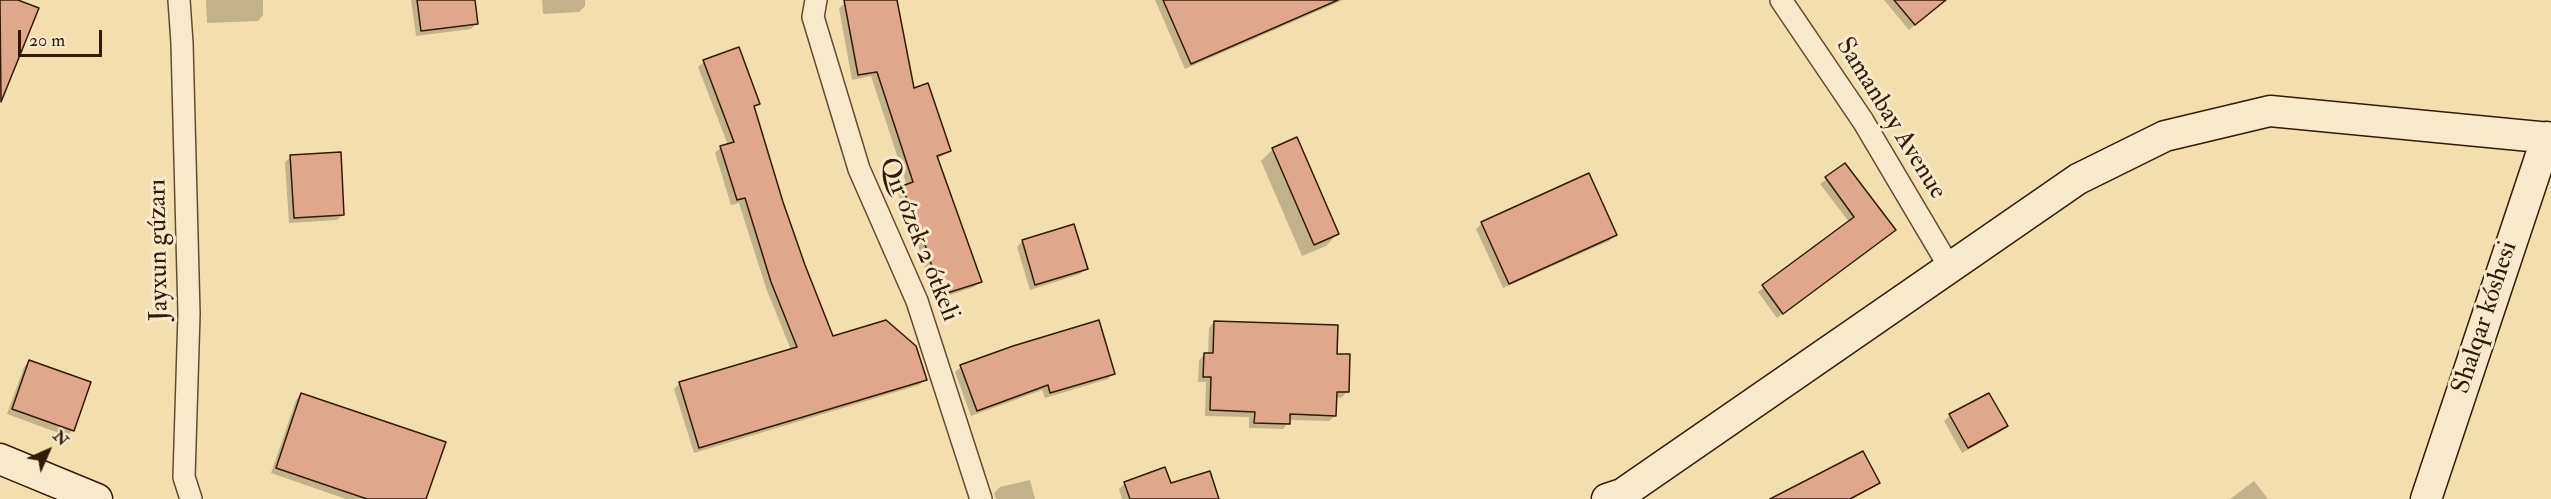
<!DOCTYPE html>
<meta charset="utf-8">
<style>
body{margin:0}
#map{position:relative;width:2551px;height:499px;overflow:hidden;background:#f3dfad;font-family:"IM FELL Double Pica",serif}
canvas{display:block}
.north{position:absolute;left:18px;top:421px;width:60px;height:60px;-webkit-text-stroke:4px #f7eaca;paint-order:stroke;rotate:45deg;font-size:16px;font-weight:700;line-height:24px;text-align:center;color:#311a08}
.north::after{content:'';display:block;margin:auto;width:21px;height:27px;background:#311a08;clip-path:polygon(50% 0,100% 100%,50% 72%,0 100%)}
.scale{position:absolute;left:18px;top:30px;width:84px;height:27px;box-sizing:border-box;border:3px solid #311a08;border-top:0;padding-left:8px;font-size:18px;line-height:21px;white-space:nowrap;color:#311a08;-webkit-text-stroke:4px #f7eaca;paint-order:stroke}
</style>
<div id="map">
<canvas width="2551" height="499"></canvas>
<div class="north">N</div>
<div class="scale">20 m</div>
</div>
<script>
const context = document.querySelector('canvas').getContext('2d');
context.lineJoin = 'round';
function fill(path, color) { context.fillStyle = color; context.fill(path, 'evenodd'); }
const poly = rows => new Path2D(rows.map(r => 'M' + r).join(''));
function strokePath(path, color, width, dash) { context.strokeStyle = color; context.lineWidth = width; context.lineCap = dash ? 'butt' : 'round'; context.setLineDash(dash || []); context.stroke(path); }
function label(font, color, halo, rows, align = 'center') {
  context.font = font + ' "IM FELL Double Pica",serif'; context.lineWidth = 6; context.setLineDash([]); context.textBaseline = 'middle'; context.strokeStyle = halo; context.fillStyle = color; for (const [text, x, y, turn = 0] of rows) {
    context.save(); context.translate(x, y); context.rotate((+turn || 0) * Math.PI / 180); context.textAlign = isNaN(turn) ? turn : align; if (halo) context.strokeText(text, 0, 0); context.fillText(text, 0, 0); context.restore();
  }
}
fill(poly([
 [0,0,14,0,37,9,0,100],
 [206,0,263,0,263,15,258,21,207,23],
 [411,0,473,0,477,23,471,29,416,36],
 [542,0,585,0,585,6,579,12,543,14],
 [858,0,896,0,913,90,950,151,937,159,980,282,974,287,935,300,915,236,913,237,898,193,907,186,871,76,852,80,839,8,845,3],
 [1155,0,1343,0,1185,69],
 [1884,0,1945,0,1909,30],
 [704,62,758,103,753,108,803,265,832,338,925,379,919,385,694,453,674,389,680,383,791,350,766,288,739,203,731,205,715,153,721,147,728,145,698,67],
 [1273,149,1337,234,1326,246,1302,256,1261,161],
 [291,157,343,215,337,220,289,223,285,162],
 [1845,165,1888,235,1777,318,1758,292,1849,222,1820,184],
 [1482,223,1615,235,1609,241,1503,288,1476,229],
 [1073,226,1086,269,1080,274,1030,290,1017,247,1022,241],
 [1214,322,1335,355,1347,392,1341,398,1335,397,1335,416,1329,421,1288,420,1288,423,1283,429,1249,428,1249,417,1205,416,1206,382,1198,382,1199,360,1205,354,1208,354,1209,328],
 [29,361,73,430,67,436,7,414,24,367],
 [961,367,1114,373,1108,379,1045,398,1042,390,971,416,955,372],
 [301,394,425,499,346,499,271,473,296,400],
 [1988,395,2006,426,2000,432,1962,453,1944,421,1950,416],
 [1862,453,1878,483,1853,499,1770,499],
 [1030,480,1035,499,996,499,994,493,1000,487],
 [2254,481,2268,499,2230,499],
 [1125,483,1170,485,1217,499,1122,499,1119,489]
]), '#0003');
const building = poly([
 [0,0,18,0,39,8,1,102,0,0],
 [417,0,475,0,478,24,421,31,417,0],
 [844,0,897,0,914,88,928,83,951,151,937,156,982,282,941,295,921,232,919,232,902,186,913,182,877,72,858,75,844,0],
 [1163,0,1338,0,1191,64,1163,0],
 [1894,0,1946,0,1915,25,1894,0],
 [739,47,760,104,754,106,783,202,805,265,833,336,886,320,916,346,927,380,699,448,679,382,797,347,771,282,745,198,737,200,720,146,734,142,703,60,739,47],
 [1297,137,1339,234,1314,245,1272,148,1297,137],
 [341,152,344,215,294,218,290,155,341,152],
 [1845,163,1896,230,1783,314,1762,285,1854,217,1825,177,1845,163],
 [1589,173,1617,235,1509,284,1481,222,1589,173],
 [1074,224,1088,269,1035,285,1022,240,1074,224],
 [1099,320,1115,374,1050,393,1048,385,977,411,960,365,1013,346,1099,320],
 [1214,321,1338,325,1337,354,1350,354,1349,392,1337,392,1336,416,1290,414,1290,424,1254,423,1255,412,1210,410,1211,377,1203,377,1204,353,1213,353,1214,321],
 [29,360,91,382,74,431,12,409,29,360],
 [301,393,446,442,426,499,367,499,276,468,301,393],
 [1989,393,2008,426,1968,448,1949,414,1989,393],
 [1863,451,1880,483,1850,499,1770,499,1863,451],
 [1165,467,1171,483,1210,471,1219,499,1130,499,1124,482,1165,467]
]);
fill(building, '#e0a88b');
strokePath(building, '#311a08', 1.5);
const street = poly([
 [179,0,182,43,189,314,184,477,191,499],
 [816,0,813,17,859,169,917,301,981,499],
 [1781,0,1863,121,1950,268]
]);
const secondary = poly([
 [0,459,97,499],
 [1607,499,1622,494,2078,179,2165,136,2270,111,2551,138],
 [2426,499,2547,137]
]);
strokePath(street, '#624b31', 24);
strokePath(secondary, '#311a08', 33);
strokePath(street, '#f7eaca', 21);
strokePath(secondary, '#f7eaca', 30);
label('26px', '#311a08', '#f7eaca', [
 ["Samanbay Avenue",1890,119,58],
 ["Qır ózek 2 ótkeli",918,240,68],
 ["Jayxun gúzarı",160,250,-91],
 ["Shalqar kóshesi",2486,318,-72]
]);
</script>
